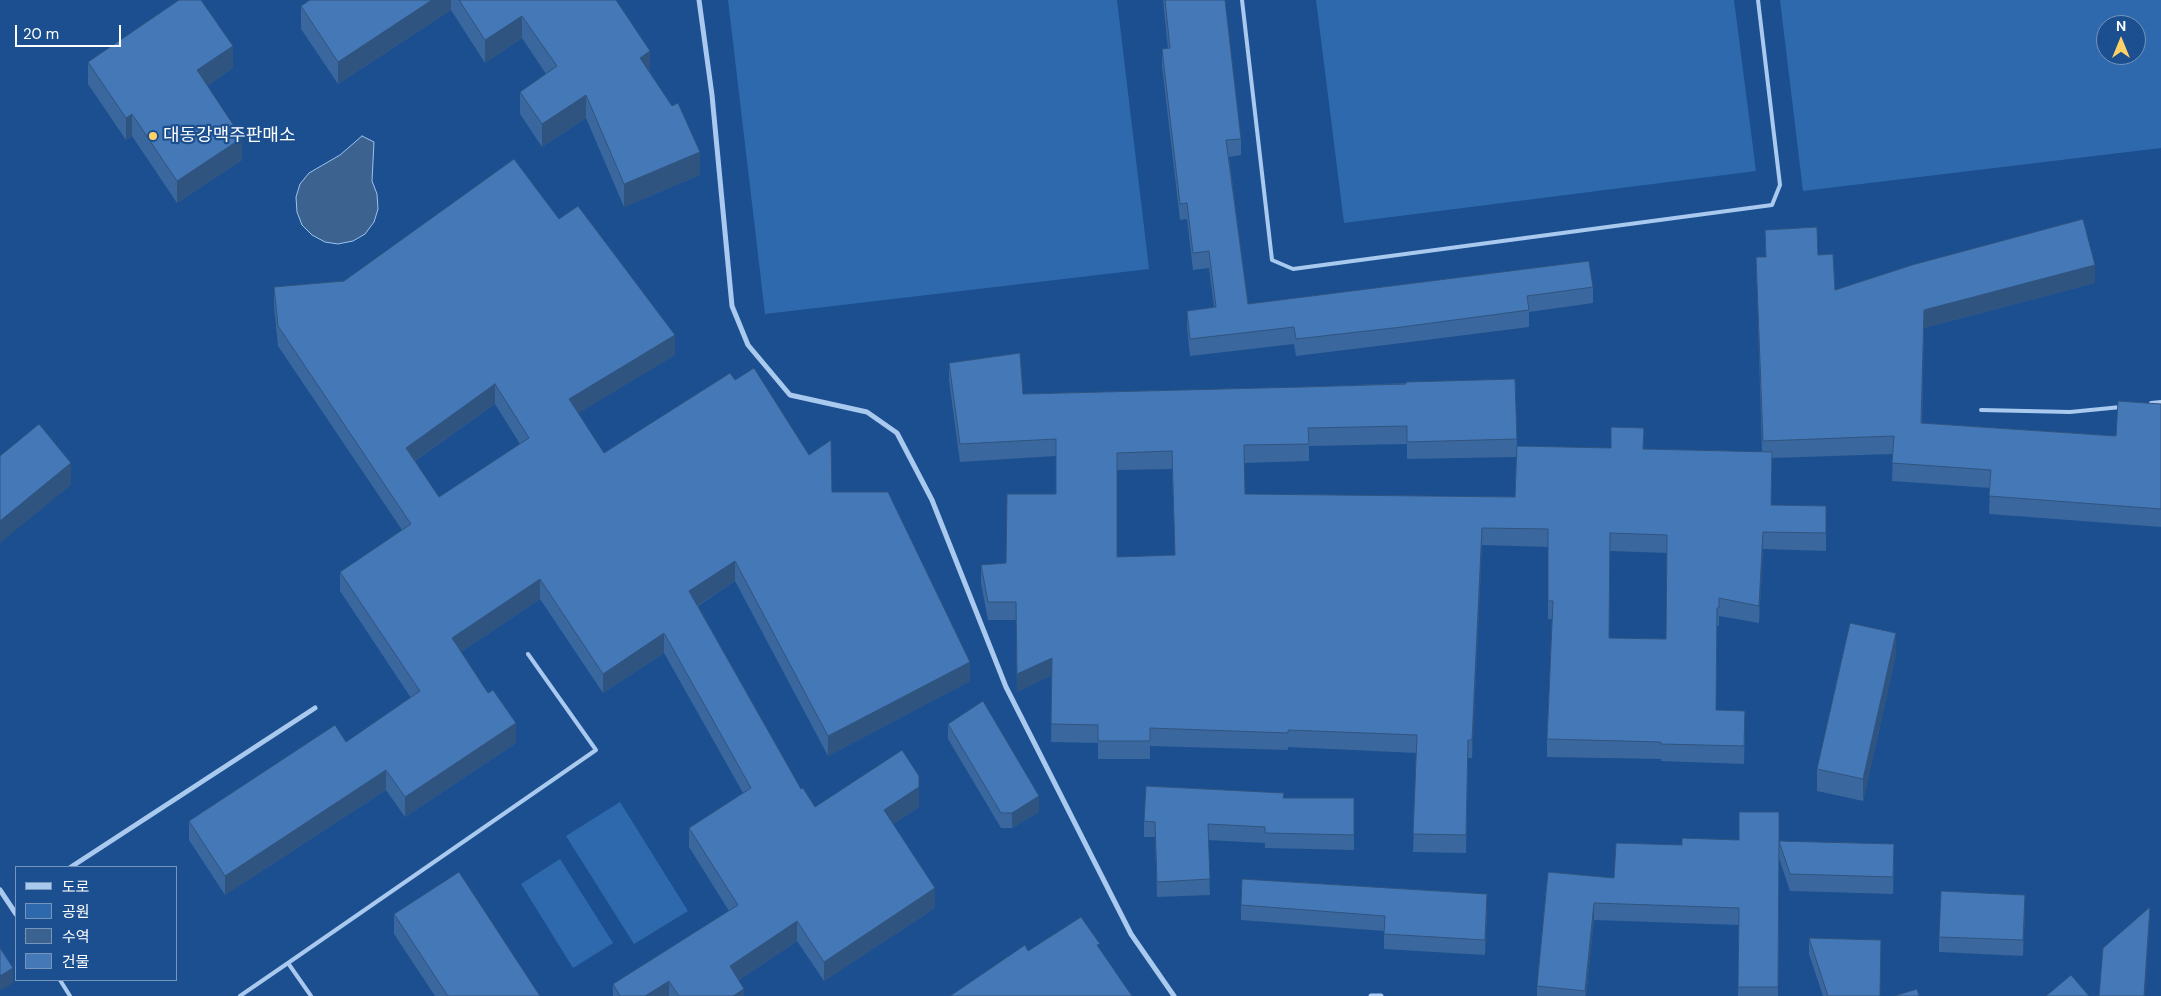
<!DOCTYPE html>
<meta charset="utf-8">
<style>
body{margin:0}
#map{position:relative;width:2161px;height:996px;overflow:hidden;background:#1b4f8f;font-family:"DM Sans","Noto Sans KR",sans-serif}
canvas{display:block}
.legend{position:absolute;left:15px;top:866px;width:162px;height:115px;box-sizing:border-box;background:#1b4f8f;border:1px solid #7695bc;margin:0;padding:6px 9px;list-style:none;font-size:15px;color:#fff}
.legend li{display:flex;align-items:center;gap:10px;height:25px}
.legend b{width:25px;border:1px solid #7695bc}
.north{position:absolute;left:2096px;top:15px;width:50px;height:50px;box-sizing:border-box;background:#1b4f8f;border:1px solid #7695bc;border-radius:50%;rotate:0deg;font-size:14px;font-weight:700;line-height:20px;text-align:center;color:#fff}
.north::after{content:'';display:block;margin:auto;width:18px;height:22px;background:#ffd166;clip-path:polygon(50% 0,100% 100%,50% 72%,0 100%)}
.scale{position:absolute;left:15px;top:25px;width:106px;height:22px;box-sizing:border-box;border:2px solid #fff;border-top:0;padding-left:6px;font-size:15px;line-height:18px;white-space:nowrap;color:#fff;-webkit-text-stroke:4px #1b4f8f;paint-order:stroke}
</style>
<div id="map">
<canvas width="2161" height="996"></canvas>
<ul class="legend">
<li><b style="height:6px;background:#a9c9ee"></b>도로</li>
<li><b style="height:14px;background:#2e69ad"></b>공원</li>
<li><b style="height:14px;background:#3c6290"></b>수역</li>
<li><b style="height:14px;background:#4478b7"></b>건물</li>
</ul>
<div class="north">N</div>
<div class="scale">20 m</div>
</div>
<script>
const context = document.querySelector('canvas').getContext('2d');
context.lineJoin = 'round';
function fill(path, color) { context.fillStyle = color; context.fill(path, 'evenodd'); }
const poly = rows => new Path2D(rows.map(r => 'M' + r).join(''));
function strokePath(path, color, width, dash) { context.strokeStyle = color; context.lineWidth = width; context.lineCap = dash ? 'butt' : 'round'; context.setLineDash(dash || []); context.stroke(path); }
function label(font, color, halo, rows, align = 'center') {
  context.font = font + ' "DM Sans","Noto Sans KR",sans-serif'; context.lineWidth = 4.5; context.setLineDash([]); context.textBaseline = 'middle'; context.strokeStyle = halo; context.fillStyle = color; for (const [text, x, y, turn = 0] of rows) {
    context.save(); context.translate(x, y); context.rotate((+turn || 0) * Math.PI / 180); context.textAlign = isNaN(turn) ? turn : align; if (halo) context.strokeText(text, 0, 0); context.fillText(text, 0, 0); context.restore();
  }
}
fill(poly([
 [728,0,1117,0,1149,269,765,314],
 [1316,0,1734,0,1756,171,1344,223],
 [1780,0,2161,0,2161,148,1803,191],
 [2106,25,2136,25,2136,55,2106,55],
 [620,802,688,911,634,944,566,836],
 [560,859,613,943,573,968,521,884]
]), '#2e69ad');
const water = poly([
 [362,136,374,142,372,181,377,194,378,209,374,222,365,234,353,241,338,244,325,242,312,235,302,225,297,212,296,197,300,184,309,173,340,155,362,136]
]);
fill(water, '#3c6290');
strokePath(water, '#9cc4f0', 1);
strokePath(poly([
 [1242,0,1272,260,1293,269,1772,205,1780,185,1758,0],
 [2151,403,2161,402],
 [1981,410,2070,412,2121,407],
 [288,963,596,750,528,654],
 [60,980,70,996],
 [240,996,288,963,311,996]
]), '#a9c9ee', 4);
strokePath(poly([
 [699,0,712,95,732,306,748,345,790,395,867,412,897,433,932,500,1006,687,1131,934,1174,996],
 [71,867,315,708],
 [0,890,16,914],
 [1371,996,1381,996]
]), '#a9c9ee', 5);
fill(poly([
 [310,0,616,0,650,74,700,175,624,207,586,118,542,147,520,114,520,92,546,74,522,38,485,63,451,10,338,84,301,29,301,6],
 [1163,0,1225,0,1241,139,1241,155,1229,157,1248,304,1593,287,1593,303,1529,312,1529,327,1402,343,1296,356,1294,344,1190,356,1187,327,1187,311,1214,307,1209,268,1193,270,1187,219,1180,220,1162,66,1162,49,1168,49],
 [88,62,233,68,207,86,242,160,177,203,132,136,126,140,88,84],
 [559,219,675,355,578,413,604,453,735,380,832,492,970,681,828,756,735,581,698,606,801,789,815,807,919,807,893,824,935,908,824,981,797,941,739,980,744,996,613,996,613,984,729,911,689,847,689,828,743,793,664,653,603,693,540,599,461,652,516,743,405,817,386,790,225,895,189,840,189,821,346,742,411,698,340,591,340,572,402,530,278,346,274,307,274,287,344,281],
 [495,404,520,444,439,497,415,461],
 [1765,230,1818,255,1835,290,2095,283,1924,328,1922,423,2116,436,2161,404,2161,527,1989,514,1990,488,1892,481,1893,454,1772,458,1771,505,1826,506,1826,551,1763,549,1759,623,1719,616,1719,626,1717,626,1716,710,1745,729,1744,764,1661,761,1661,759,1547,757,1547,739,1552,619,1548,619,1548,547,1482,545,1472,758,1468,758,1466,853,1413,852,1416,753,1288,747,1288,750,1150,746,1150,759,1098,759,1098,743,1051,742,1052,675,1017,692,1016,620,988,620,981,583,981,565,1006,563,1056,494,1056,456,960,462,949,380,949,363,1023,394,1302,387,1515,379,1517,446,1762,452,1756,257,1766,257],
 [1407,444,1407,459,1516,457,1515,497,1245,494,1244,463,1309,461,1309,446],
 [1172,469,1175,555,1117,557,1117,470],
 [1610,551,1667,553,1666,639,1609,638],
 [1896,655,1863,801,1817,791,1817,769],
 [948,724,1039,812,1012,828,1001,828,948,739],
 [1284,798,1354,798,1354,850,1265,848,1265,843,1208,840,1210,895,1157,897,1155,837,1144,837,1144,821],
 [1739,840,1779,841,1894,861,1893,894,1790,891,1779,858,1778,996,1738,996,1739,925,1594,920,1586,996,1537,996,1537,986,1548,872,1614,878,1682,845],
 [1241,905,1487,909,1485,955,1384,949,1384,931,1241,920],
 [2025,910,2023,956,1939,952,1939,937],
 [394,914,540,996,435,996,394,934],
 [1809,938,1880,996,1823,996,1809,954]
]), '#3a679d');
fill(poly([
 [432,0,451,0,451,10,338,84,338,62],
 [522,16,522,38,485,63,485,40],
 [233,46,233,68,197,93,197,70],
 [650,51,650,74,640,58],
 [586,95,586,118,542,147,542,124],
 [132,114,132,136,126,140,126,118],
 [242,138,242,160,177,203,177,181],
 [700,152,700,175,624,207,624,184],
 [2095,265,2095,283,1924,328,1921,441,1924,310],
 [675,335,675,355,569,419,569,399],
 [495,384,495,404,406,467,406,448],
 [71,463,71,485,0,543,0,521],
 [1482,528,1482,545,1472,758,1472,740],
 [1763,532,1763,549,1759,623,1759,606],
 [735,561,735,581,689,611,689,591],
 [540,579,540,599,452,658,452,638],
 [664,633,664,653,603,693,603,674],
 [1896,633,1896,655,1863,801,1863,779],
 [1052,658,1052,675,1017,692,1017,674],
 [970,662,970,681,828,756,828,736],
 [516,723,516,743,405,817,405,797],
 [386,770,386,790,225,895,225,876],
 [919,787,919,807,884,830,884,810],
 [1039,796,1039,812,1012,828,1012,813],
 [935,888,935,908,824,981,824,962],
 [1487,894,1487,909,1485,955,1485,940],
 [2025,895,2025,910,2023,956,2023,940],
 [1594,903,1594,920,1586,996,1585,996],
 [2150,907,2150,922,2145,996,2144,996],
 [797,921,797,941,730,986,730,966],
 [13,968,13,983,0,991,0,976],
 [669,981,669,996,645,996],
 [744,989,744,996,733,996]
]), '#305480');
const building = poly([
 [179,0,201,0,233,46,197,70,242,138,177,181,132,114,126,118,88,62,179,0],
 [310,0,432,0,338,62,301,6,310,0],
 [459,0,616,0,650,51,640,58,672,106,678,103,700,152,624,184,586,95,542,124,520,92,557,66,522,16,485,40,459,0],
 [1165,0,1225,0,1241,139,1226,140,1248,304,1589,261,1593,287,1527,296,1529,310,1402,327,1296,339,1294,327,1190,339,1187,311,1216,307,1209,251,1193,253,1187,203,1180,204,1162,49,1170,48,1165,0],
 [514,159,559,219,578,206,675,335,569,399,604,453,730,373,735,380,754,368,809,455,831,440,832,492,888,492,970,662,828,736,735,561,689,591,801,789,803,788,815,807,902,750,919,776,919,787,884,810,935,888,824,962,797,921,730,966,744,989,733,996,679,996,669,981,645,996,620,996,613,984,738,905,689,828,751,788,664,633,603,674,540,579,452,638,488,693,493,690,516,723,405,797,386,770,225,876,189,821,335,725,346,742,420,691,340,572,411,524,278,326,274,287,344,281,514,159],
 [495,384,529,438,439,497,406,448,495,384],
 [2083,219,2095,265,1924,310,1921,423,2116,436,2118,401,2161,404,2161,509,1989,496,1991,470,1892,463,1894,436,1763,441,1756,257,1766,257,1765,230,1817,227,1818,255,1833,254,1835,290,1912,265,2083,219],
 [1020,353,1023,394,1302,387,1406,384,1406,382,1515,379,1517,439,1407,442,1407,426,1308,428,1309,444,1244,445,1245,494,1515,497,1517,446,1611,448,1611,427,1644,428,1643,449,1772,452,1771,505,1826,506,1826,533,1763,532,1759,606,1719,598,1719,608,1717,608,1716,710,1745,711,1744,746,1661,744,1661,742,1547,739,1553,601,1548,601,1548,529,1482,528,1472,740,1468,740,1466,835,1413,834,1417,735,1288,730,1288,733,1150,728,1150,741,1098,741,1098,725,1051,724,1052,658,1017,674,1016,602,988,602,981,565,1006,563,1007,494,1056,494,1056,439,960,444,949,363,1020,353],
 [1172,451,1175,555,1117,557,1117,453,1172,451],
 [1610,533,1667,535,1666,639,1609,638,1610,533],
 [39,424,71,463,0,521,0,456,39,424],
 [1850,623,1896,633,1863,779,1817,769,1850,623],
 [983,701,1039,796,1012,813,1001,813,948,724,983,701],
 [1146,786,1284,793,1283,798,1354,798,1354,835,1265,833,1265,827,1208,824,1210,879,1157,882,1155,822,1144,821,1146,786],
 [1739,812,1779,812,1779,841,1894,844,1893,877,1790,874,1779,841,1778,987,1738,987,1739,908,1594,903,1585,991,1537,986,1548,872,1614,878,1616,843,1682,845,1682,838,1739,840,1739,812],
 [459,872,540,996,448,996,394,914,459,872],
 [1242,879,1487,894,1485,940,1384,934,1385,916,1241,905,1242,879],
 [1941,891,2025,895,2023,940,1939,937,1941,891],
 [2150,907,2144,996,2099,996,2103,948,2150,907],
 [1081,917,1100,944,1097,945,1132,996,950,996,1025,945,1028,951,1081,917],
 [1809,938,1881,940,1880,996,1828,996,1809,938],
 [0,948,13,968,0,976,0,948],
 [2071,975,2089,996,2046,996,2071,975],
 [1917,989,1919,996,1894,996,1917,989]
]);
fill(building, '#4478b7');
strokePath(building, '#305480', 1);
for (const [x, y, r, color] of [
 [153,136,5,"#ffd166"]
]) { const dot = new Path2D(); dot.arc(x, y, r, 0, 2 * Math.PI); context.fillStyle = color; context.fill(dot); strokePath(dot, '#1b4f8f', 2); }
label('18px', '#fff', '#1b4f8f', [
 ["대동강맥주판매소",163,136]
], 'left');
</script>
